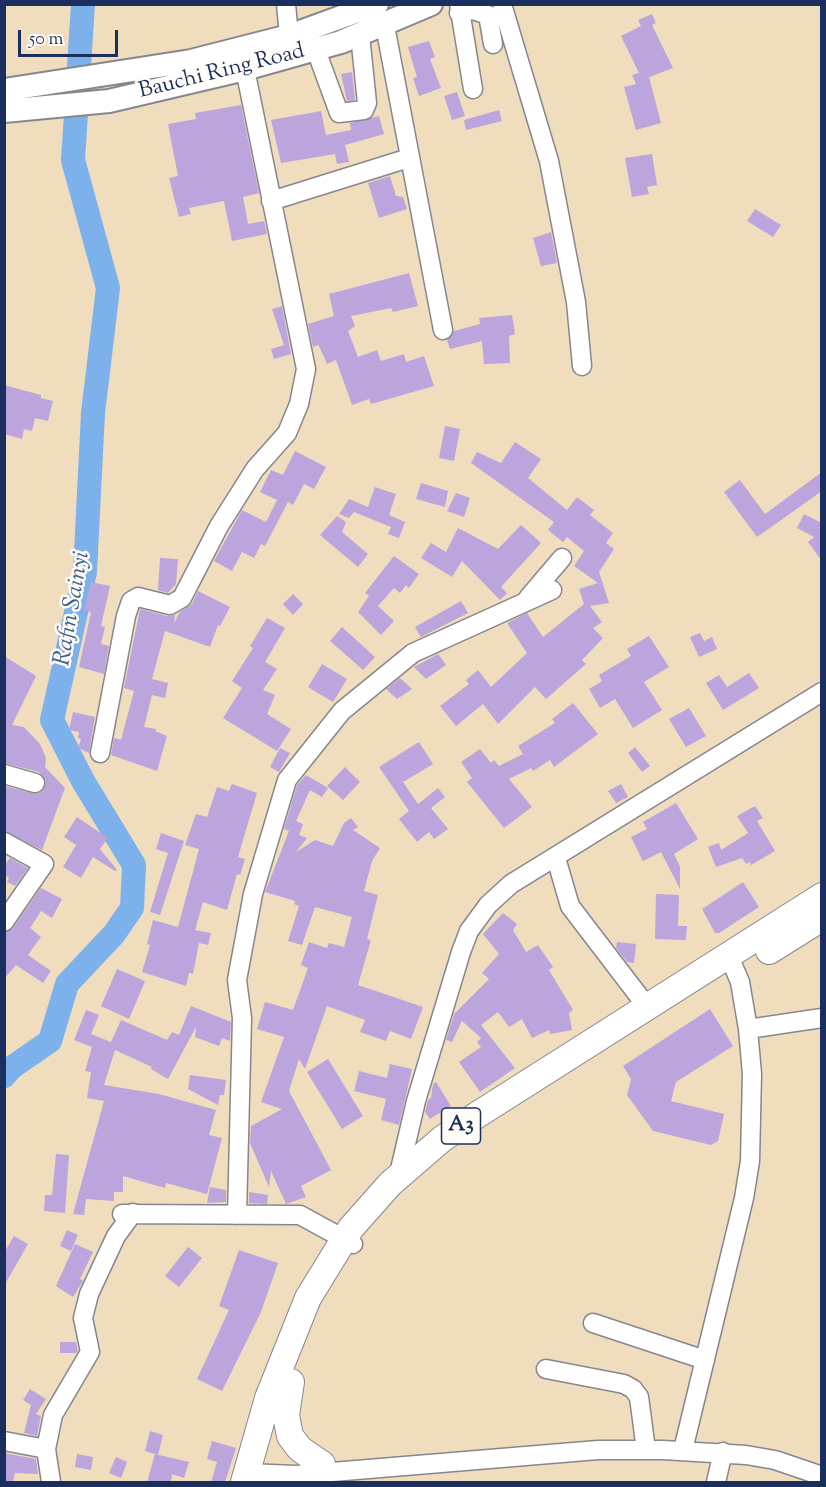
<!DOCTYPE html>
<style>
body{margin:0}
#map{position:relative;width:826px;height:1487px;overflow:hidden;background:#f0ddbe;font-family:"Sorts Mill Goudy",serif}
canvas{display:block}
.frame{position:absolute;inset:0;border:6px solid #1b2f5e;pointer-events:none}
.scale{position:absolute;left:18px;top:30px;width:100px;height:27px;box-sizing:border-box;border:3px solid #1b2f5e;border-top:0;padding-left:8px;font-size:18px;line-height:21px;white-space:nowrap;color:#1b2f5e;-webkit-text-stroke:4px #fdfcf7;paint-order:stroke}
</style>
<div id="map">
<canvas width="826" height="1487"></canvas>
<div class="frame"></div>
<div class="scale">50 m</div>
</div>
<script>
const context = document.querySelector('canvas').getContext('2d');
context.lineJoin = 'round';
const poly = rows => new Path2D(rows.map(r => 'M' + r).join(''));
function strokePath(path, color, width, dash) { context.strokeStyle = color; context.lineWidth = width; context.lineCap = dash ? 'butt' : 'round'; context.setLineDash(dash || []); context.stroke(path); }
function fill(path, color) { context.fillStyle = color; context.fill(path, 'evenodd'); }
function label(font, color, halo, rows, align = 'center') {
  context.font = font + ' "Sorts Mill Goudy",serif'; context.lineWidth = 5; context.setLineDash([]); context.textBaseline = 'middle'; context.strokeStyle = halo; context.fillStyle = color; for (const [text, x, y, turn = 0] of rows) {
    context.save(); context.translate(x, y); context.rotate((+turn || 0) * Math.PI / 180); context.textAlign = isNaN(turn) ? turn : align; if (halo) context.strokeText(text, 0, 0); context.fillText(text, 0, 0); context.restore();
  }
}
strokePath(poly([
 [4,1076,11,1068,50,1041,67,984,114,934,132,908,134,865,83,781,52,720,85,572,93,413,108,288,73,160,83,4]
]), '#7db1eb', 24);
fill(poly([
 [652,14,656,23,652,25,673,68,649,77,661,123,636,130,624,87,636,84,632,75,639,73,621,36,641,26,638,20],
 [429,41,435,57,430,59,441,88,419,96,413,78,417,77,408,47],
 [352,72,355,100,347,101,341,74],
 [457,92,465,116,452,120,444,96],
 [241,105,259,193,243,197,248,224,264,221,267,234,232,241,224,201,189,208,191,214,179,217,169,178,178,176,168,124,196,119,195,113],
 [499,110,502,121,466,130,464,120],
 [321,111,326,135,351,130,350,123,379,116,384,134,345,145,349,162,337,164,335,154,281,163,271,120],
 [652,154,657,185,647,187,649,194,632,197,625,158],
 [390,176,396,196,403,197,407,209,379,218,368,183],
 [755,209,781,225,773,237,747,221],
 [551,232,557,263,541,266,533,238],
 [409,273,418,306,393,312,391,308,351,316,355,326,348,331,358,357,377,350,381,361,404,354,406,362,424,356,434,386,371,404,369,399,352,405,336,360,327,364,320,348,318,345,313,347,308,324,334,316,329,294],
 [282,306,291,354,274,359,271,349,284,345,272,309],
 [512,315,515,334,509,336,510,363,484,364,482,341,450,349,447,340,454,331,480,324,479,318],
 [4,385,41,395,41,398,53,401,48,421,35,418,32,431,24,429,22,439,4,434],
 [445,426,460,429,454,461,439,458],
 [515,442,541,459,528,478,567,510,577,497,594,510,590,515,613,533,606,543,614,549,599,572,609,603,590,606,602,622,593,628,603,638,582,660,586,664,546,699,535,687,498,724,483,704,456,726,440,706,469,684,466,680,478,670,491,687,527,653,507,623,527,613,543,637,584,604,579,589,598,583,574,566,584,551,567,537,563,542,548,530,554,522,471,463,477,452,501,463],
 [295,451,326,467,314,489,304,484,293,505,288,502,265,546,261,544,254,558,242,552,232,571,214,561,242,510,266,522,277,500,260,492,271,470,283,475],
 [822,472,822,491,757,537,724,492,740,480,765,514],
 [421,483,448,491,445,507,416,499],
 [375,487,396,494,389,515,405,522,399,538,388,534,391,527,354,512,349,518,339,514,349,499,368,507],
 [456,493,470,498,464,517,447,511],
 [804,514,822,523,822,561,808,542,814,537,797,528],
 [337,516,346,522,342,532,368,554,358,567,320,535],
 [521,525,541,543,501,587,507,593,500,600,462,561,452,577,421,558,431,543,446,552,458,528,498,549],
 [394,556,419,574,409,588,406,585,400,593,394,588,378,606,394,621,381,635,358,612,369,596,365,593],
 [160,558,178,559,176,584,168,593,158,590],
 [91,582,110,586,101,626,105,627,101,644,109,646,104,674,79,667,91,612,84,611],
 [198,591,230,607,220,626,218,625,210,647,165,631,152,679,168,683,165,698,152,695,144,727,156,729,155,731,167,736,157,771,111,755,114,738,121,740,134,691,124,688,140,609,167,616,175,615,174,623,180,612,192,604],
 [293,594,303,604,293,615,283,604],
 [461,601,468,613,421,637,415,627],
 [267,618,285,628,265,662,277,669,263,690,275,695,267,714,291,729,277,751,223,718,242,688,232,681,253,648,250,646],
 [342,627,375,657,363,670,330,641],
 [700,633,704,641,712,637,717,649,699,657,690,637],
 [649,636,669,667,644,682,662,710,633,728,615,699,600,708,589,689,602,681,599,675,631,656,627,649],
 [438,654,446,665,426,679,414,667],
 [4,656,36,676,12,725,24,727,40,744,46,758,45,767,65,788,42,850,4,831,4,786,37,794,43,791,46,781,39,772,4,763],
 [322,664,347,679,333,702,308,687],
 [749,673,759,688,723,710,706,683,719,675,727,687],
 [400,678,412,689,397,699,386,689],
 [573,703,598,734,554,767,550,760,533,771,531,768,509,779,532,807,504,828,467,782,472,778,461,762,480,749,491,763,494,760,499,766,523,754,518,746,555,723,552,719],
 [689,708,706,736,686,747,669,719],
 [73,712,95,717,89,753,78,748,81,739,78,738,79,732,69,730],
 [419,742,433,764,403,782,418,804,438,788,445,797,431,808,448,829,434,839,429,832,417,842,399,819,409,811,379,767],
 [635,747,650,766,642,772,628,753],
 [280,748,290,753,279,772,270,767],
 [345,767,360,782,343,800,327,786],
 [306,775,328,788,322,797,310,790,296,821,303,824,299,835,307,838,296,852,315,840,333,846,344,823,351,818,358,827,353,830,380,848,372,861,364,891,378,895,367,939,371,940,358,985,423,1007,411,1039,390,1031,386,1041,360,1032,365,1020,327,1006,305,1069,299,1059,289,1091,331,1170,301,1186,306,1197,286,1204,271,1171,269,1187,250,1143,251,1126,282,1109,261,1102,284,1037,257,1029,265,1002,293,1010,308,968,301,965,309,942,327,948,329,943,344,947,352,917,315,907,302,945,288,941,299,906,294,904,295,901,265,892,289,831,284,829,297,785],
 [232,784,257,793,238,857,245,859,240,875,237,874,227,910,203,902,195,930,211,933,208,945,199,943,193,974,189,973,186,986,142,972,150,945,147,944,153,920,178,927,199,849,185,845,196,814,207,817,217,787,229,791],
 [621,784,628,797,616,803,608,791],
 [676,803,698,839,674,854,680,867,680,889,661,852,643,861,631,837,647,829,643,822],
 [755,806,763,818,757,821,775,851,751,865,750,862,746,864,742,858,716,867,708,847,719,843,721,850,748,833,737,816],
 [77,817,108,838,100,849,117,870,115,871,93,857,81,878,63,867,76,845,64,837],
 [161,833,184,841,160,915,150,912,168,853,156,849],
 [10,858,28,868,15,886,7,882,9,878,4,874,4,866],
 [743,882,759,907,719,933,715,933,702,909],
 [41,888,62,899,52,918,41,911,30,928,41,937,28,955,51,971,43,983,16,965,4,979,4,933,13,928],
 [656,894,679,895,678,926,687,926,686,940,655,939],
 [503,913,517,924,513,930,526,952,538,945,553,967,549,970,573,1010,569,1013,572,1030,550,1034,549,1030,532,1038,522,1019,509,1027,498,1012,481,1025,515,1068,480,1092,459,1062,481,1047,477,1042,481,1038,462,1021,452,1042,446,1040,454,1014,489,979,482,973,499,954,483,934],
 [617,942,636,944,634,963,627,962,616,948],
 [117,969,145,981,129,1019,101,1006],
 [191,1006,231,1022,230,1041,222,1038,219,1046,195,1037,196,1027,168,1079,151,1069,152,1067,115,1050,104,1085,159,1094,216,1110,209,1135,222,1138,207,1194,166,1183,165,1188,123,1176,123,1192,114,1192,114,1201,86,1199,84,1215,73,1214,104,1101,87,1098,91,1072,85,1071,92,1047,74,1040,86,1010,99,1015,91,1034,111,1042,121,1020,167,1040,172,1032,179,1035],
 [710,1009,733,1046,676,1082,671,1101,724,1114,718,1141,711,1145,653,1131,627,1095,631,1079,623,1066],
 [328,1059,363,1116,342,1129,307,1072],
 [390,1064,412,1069,399,1125,381,1120,386,1099,354,1091,359,1071,387,1078],
 [190,1075,226,1080,224,1095,220,1095,218,1105,188,1089],
 [436,1082,451,1106,430,1119,425,1112,428,1100,431,1098,433,1084],
 [56,1154,69,1155,65,1213,44,1211,45,1195,52,1195],
 [210,1187,226,1190,226,1202,207,1203],
 [249,1192,268,1195,267,1204,249,1203],
 [67,1230,78,1235,71,1251,60,1246],
 [14,1236,28,1244,4,1286,4,1253],
 [75,1244,93,1252,80,1279,83,1281,73,1297,56,1286],
 [188,1247,202,1258,179,1287,165,1276],
 [239,1250,278,1263,261,1312,222,1391,197,1379,229,1310,219,1306],
 [60,1342,76,1342,78,1351,76,1353,60,1353],
 [30,1389,46,1399,36,1414,41,1416,37,1436,24,1433,31,1405,23,1400],
 [150,1431,163,1435,158,1455,145,1451],
 [212,1441,236,1448,225,1482,211,1482,217,1462,207,1459],
 [4,1453,36,1459,38,1474,15,1473,13,1482,4,1482],
 [77,1454,93,1457,91,1470,75,1467],
 [155,1454,189,1462,184,1478,172,1474,171,1482,147,1482],
 [116,1457,127,1462,121,1478,109,1473]
]), '#bca4dd');
const minor = poly([
 [286,4,289,36],
 [459,4,473,89],
 [502,4,549,161,576,302,582,366],
 [459,13,473,10,488,15,493,44],
 [385,26,443,330],
 [316,50,339,113,364,110,367,103,360,35],
 [271,201,409,158],
 [528,598,562,558],
 [100,753,126,616,131,601,138,597,170,605,182,598,219,526,255,469,287,433,299,404,306,369,245,69],
 [4,774,35,783],
 [4,842,44,864,4,922],
 [556,858,570,906,648,1008],
 [748,1029,822,1018],
 [398,1178,416,1101,461,952,469,931,488,905,511,884,822,692],
 [122,1214,300,1215,353,1244],
 [237,1215,242,1018,237,980,253,894,287,780,342,711,413,653,552,590],
 [593,1323,705,1360],
 [546,1369,624,1384,633,1389,639,1397,646,1450],
 [4,1441,46,1449],
 [683,1450,744,1198,750,1161,752,1074,748,1029,740,982,729,956],
 [246,1473,296,1475,598,1450,663,1450,746,1455,775,1460,822,1476],
 [51,1482,46,1449,53,1415,90,1352,83,1318,89,1294,116,1236,133,1213],
 [716,1482,723,1452]
]);
const major = poly([
 [4,90,191,61,289,36,377,4],
 [4,111,109,101,245,69,341,42,431,4]
]);
const highway = poly([
 [769,951,822,918],
 [291,1382,286,1415,290,1436,300,1449,322,1464],
 [244,1482,268,1398,308,1298,351,1228,390,1184,442,1139,477,1115,822,896]
]);
strokePath(minor, '#86868e', 21);
strokePath(major, '#86868e', 26);
strokePath(highway, '#86868e', 28);
strokePath(minor, '#fff', 18);
strokePath(major, '#fff', 22);
strokePath(highway, '#fff', 26);
for (const [x, y, w] of [
 [461,1126,39]
]) { const box = new Path2D(); box.roundRect(x - w / 2, y - 18, w, 36, 4.5); context.fillStyle = '#fdfcf7'; context.fill(box); strokePath(box, '#1b2f5e', 1.5); }
label('bold 21px', '#1b2f5e', null, [
 ["A3",461,1126]
]);
label('22px', '#1b2f5e', '#fdfcf7', [
 ["Bauchi Ring Road",222,73,-14]
]);
label('italic 24px', '#3d5c8f', '#fdfcf7', [
 ["Rafin Sainyi",74,609,-80]
]);
</script>
